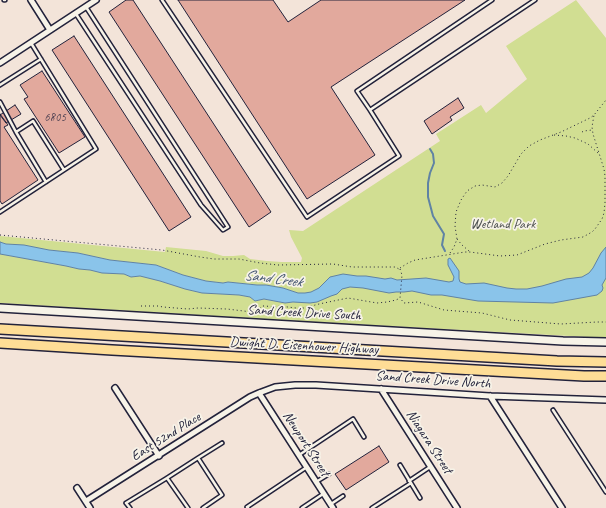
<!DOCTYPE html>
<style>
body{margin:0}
canvas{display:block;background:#f3e4d9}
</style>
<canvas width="606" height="508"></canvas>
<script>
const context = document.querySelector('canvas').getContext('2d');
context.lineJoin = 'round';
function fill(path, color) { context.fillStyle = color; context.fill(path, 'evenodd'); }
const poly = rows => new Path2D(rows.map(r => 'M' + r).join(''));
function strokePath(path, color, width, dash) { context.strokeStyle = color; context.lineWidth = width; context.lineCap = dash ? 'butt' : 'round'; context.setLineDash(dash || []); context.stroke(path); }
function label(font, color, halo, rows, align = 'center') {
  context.font = font + ' Caveat,sans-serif'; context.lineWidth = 3.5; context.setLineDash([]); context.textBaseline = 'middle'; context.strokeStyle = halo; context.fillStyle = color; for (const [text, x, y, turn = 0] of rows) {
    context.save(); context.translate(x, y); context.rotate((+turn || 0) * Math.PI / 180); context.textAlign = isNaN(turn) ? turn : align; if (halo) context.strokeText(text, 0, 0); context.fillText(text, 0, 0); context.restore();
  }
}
fill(poly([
 [576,0,606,38,606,338,298,321,0,303,0,254,66,266,79,269,90,270,102,273,124,274,131,277,140,276,160,281,185,289,202,293,239,295,250,297,255,301,264,299,285,303,293,302,299,302,298,293,283,288,266,285,257,285,228,282,223,283,206,281,183,275,156,265,110,260,78,253,49,250,6,244,0,242,0,236,165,252,166,247,206,251,223,256,233,256,244,255,250,259,267,261,282,262,301,262,302,258,291,237,289,230,303,231,440,141,436,134,481,105,486,113,527,79,506,46]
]), '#d1de92');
const water = poly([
 [0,242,6,244,24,245,49,250,78,253,110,260,156,265,183,275,206,281,223,283,228,282,257,285,266,285,283,288,298,293,305,293,311,292,319,288,330,277,343,274,357,276,366,276,385,279,391,278,397,280,426,278,449,282,453,281,454,277,448,265,448,259,450,258,459,271,459,279,460,282,466,284,484,283,507,288,516,289,527,289,542,286,566,279,582,277,589,273,593,268,601,253,606,247,606,278,602,285,603,288,602,291,597,295,553,303,478,301,442,295,431,295,412,291,404,292,396,292,389,293,363,288,350,287,342,289,337,294,331,296,317,302,310,303,293,302,285,303,264,299,255,301,250,297,239,295,202,293,185,289,160,281,140,276,131,277,124,274,102,273,90,270,79,269,66,266,0,254,0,242]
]);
fill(water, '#8ac4ea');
strokePath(water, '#6083a4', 1);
strokePath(poly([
 [430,149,433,154,434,163,430,173,428,183,428,197,433,216,444,234,442,245,445,251]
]), '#6083a4', 2);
const building = poly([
 [126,0,133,0,271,212,249,227,109,12,126,0],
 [178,0,273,0,288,22,321,0,465,0,331,87,375,155,307,199,178,0],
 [74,36,191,217,169,231,52,50,74,36],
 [42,71,85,137,59,153,24,99,28,97,20,85,42,71],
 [458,98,464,108,450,117,452,120,432,134,424,121,458,98],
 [15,105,21,114,6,123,0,115,15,105],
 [0,114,8,125,4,127,38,180,2,204,0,201,0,114],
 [379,446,389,462,346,490,335,474,379,446]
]);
fill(building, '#e2a99d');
strokePath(building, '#22223b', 1);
const service = poly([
 [4,0,5,0],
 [162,0,307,217,399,156,370,110,535,0],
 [76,14,201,205,223,230,228,227,86,7],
 [0,85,41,59],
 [0,102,16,132],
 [370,110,357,91,492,0],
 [46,182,16,132,33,121,64,170],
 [0,212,96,149,31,43],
 [553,410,606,492],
 [299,455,353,419,364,437],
 [198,458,222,443],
 [400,465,420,498],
 [167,478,188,508],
 [409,481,430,467],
 [316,482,329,474],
 [331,504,343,496],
 [130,508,126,503,167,478,198,458,222,495,203,508],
 [248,508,247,507,307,467],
 [302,508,323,494],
 [372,508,411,483]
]);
const minor = poly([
 [31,0,50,30],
 [0,63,96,0],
 [115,388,159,456],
 [381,389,457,508],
 [259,393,333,508],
 [490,396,562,508],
 [77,488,90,508],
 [86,501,250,397,259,393,275,387,295,385,316,385,490,396,606,400]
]);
const secondary = poly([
 [0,308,563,341,606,342]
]);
const motorway = poly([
 [0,329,557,361,606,362],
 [0,343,112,350,457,369,584,376,606,376]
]);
strokePath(service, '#22223b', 5.5);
strokePath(minor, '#22223b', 8);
strokePath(secondary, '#22223b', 10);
strokePath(motorway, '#22223b', 12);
strokePath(poly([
 [582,132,584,131,592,130],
 [554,135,566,136,575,138,588,144,598,153],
 [0,235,162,250,200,257,214,259,239,259,260,263,278,265,333,264,352,267,395,267,399,269],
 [457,239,462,245,469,251],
 [450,253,454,247,457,239,455,226,456,212,461,200,467,191,475,186,482,185,495,187,502,183,508,176,521,154,529,146,540,140,561,132,590,118,594,115,606,100],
 [400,268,408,263,415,260,465,252,470,252,500,256,517,255,545,244,561,240,583,237,592,232,595,229,602,219,604,213,605,203,605,176,604,169,593,134,592,127,594,115],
 [400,269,402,275,400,298,404,303,418,302,444,310,482,313,510,320,561,324,597,322,606,322],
 [141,306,158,306,163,307,188,309,198,308,227,309,252,312,257,310,263,306,266,306,272,307,279,306,296,308,304,308,319,304,348,298,377,303,387,302,396,300,400,298]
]), '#22223b', 1, [1, 3]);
strokePath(service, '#f7f3e8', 2.5);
strokePath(minor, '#f7f3e8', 5);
strokePath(secondary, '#f7f3e8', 7);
strokePath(motorway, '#fedd96', 9);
label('12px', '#524454', null, [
 ["6805",55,118]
]);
label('14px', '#4e5151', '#f7f3e8', [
 ["Wetland Park",503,224]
]);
label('14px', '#22223b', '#f7f3e8', [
 ["Sand Creek Drive South",304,313,3],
 ["Dwight D. Eisenhower Highway",304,346,3],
 ["Sand Creek Drive North",433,380,4],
 ["East 52nd Place",166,437,-32],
 ["Niagara Street",429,442,57],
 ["Newport Street",306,444,57]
]);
label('italic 15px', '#415370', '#f7f3e8', [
 ["Sand Creek",273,279,7]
]);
</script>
